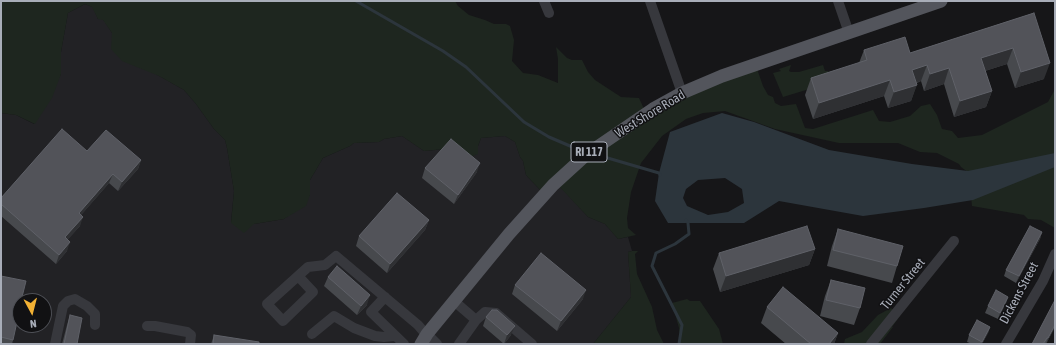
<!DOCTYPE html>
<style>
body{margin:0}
#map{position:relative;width:1056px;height:345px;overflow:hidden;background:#161618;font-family:"Asap Condensed",sans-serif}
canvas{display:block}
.frame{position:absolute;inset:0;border:2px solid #a8adb8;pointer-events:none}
.north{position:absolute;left:12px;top:293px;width:40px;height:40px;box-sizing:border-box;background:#111113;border:1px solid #4d4f55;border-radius:50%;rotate:173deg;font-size:11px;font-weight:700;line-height:16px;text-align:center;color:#a8adb8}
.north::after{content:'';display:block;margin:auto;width:14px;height:18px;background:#f2b134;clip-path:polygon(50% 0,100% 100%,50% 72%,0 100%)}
</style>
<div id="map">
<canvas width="1056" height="345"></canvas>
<div class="frame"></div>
<div class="north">N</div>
</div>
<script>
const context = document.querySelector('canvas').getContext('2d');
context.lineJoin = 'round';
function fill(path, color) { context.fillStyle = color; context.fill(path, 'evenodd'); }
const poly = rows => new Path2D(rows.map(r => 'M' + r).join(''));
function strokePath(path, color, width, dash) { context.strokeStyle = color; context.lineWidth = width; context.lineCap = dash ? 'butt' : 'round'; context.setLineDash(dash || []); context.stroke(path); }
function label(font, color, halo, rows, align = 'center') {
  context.font = font + ' "Asap Condensed",sans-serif'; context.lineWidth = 3; context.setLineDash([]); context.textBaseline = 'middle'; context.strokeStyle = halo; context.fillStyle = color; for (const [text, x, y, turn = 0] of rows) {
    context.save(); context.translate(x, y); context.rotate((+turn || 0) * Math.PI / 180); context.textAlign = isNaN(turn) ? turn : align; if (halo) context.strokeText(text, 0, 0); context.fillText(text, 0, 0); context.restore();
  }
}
fill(poly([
 [85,4,93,7,98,19,103,19,112,33,112,49,184,90,196,104,214,129,225,140,227,148,234,191,231,222,254,224,284,219,310,195,310,180,323,158,350,146,354,143,379,142,384,139,402,136,424,151,478,146,481,138,505,136,515,142,520,157,523,161,526,175,542,192,555,181,588,217,605,224,618,239,628,237,632,251,628,252,631,297,593,344,1,344,1,113,16,115,34,124,61,74,61,52,68,13],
 [20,301,44,301,44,325,20,325]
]), '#222225');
fill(poly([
 [1,1,455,1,458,6,469,15,485,20,494,24,506,24,510,26,514,40,512,61,523,73,538,75,558,83,558,59,556,47,567,58,572,60,582,60,588,72,595,80,621,97,639,98,645,111,755,63,763,86,768,95,773,97,775,103,781,106,796,104,805,128,813,129,873,110,879,121,890,122,910,116,921,106,930,104,937,115,942,129,952,131,958,138,982,135,1048,102,1054,91,1055,84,1055,228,1041,220,1028,219,1024,215,972,206,971,195,976,178,961,167,959,164,937,153,920,152,898,143,839,143,775,129,725,111,703,113,686,119,662,136,641,163,631,192,627,218,628,228,636,235,618,239,605,224,588,217,555,182,542,192,526,175,523,161,520,157,515,142,505,136,481,138,478,146,478,154,470,157,445,149,424,151,402,136,384,139,379,142,354,143,350,146,323,158,310,180,310,195,306,206,284,219,254,224,244,233,231,223,234,191,227,148,225,140,214,129,196,104,184,90,159,76,122,61,111,49,112,33,103,20,98,19,92,7,85,4,68,13,61,52,61,74,52,98,35,124,16,115,1,113],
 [791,65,789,71,791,72,799,72,823,65,825,71,828,71,830,76,829,83,783,97,773,73,781,71,779,69],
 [632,251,638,251,635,254,637,274,652,307,657,330,664,344,593,344,631,297,628,252],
 [687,299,690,301,700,301,719,329,723,344,680,344,679,328,672,303],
 [891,308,900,316,892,327,893,327,880,344,844,344,845,339,862,332,878,315]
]), '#1e261f');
fill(poly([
 [722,113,754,122,829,150,912,164,968,171,1055,153,1055,167,973,200,924,208,863,216,779,201,744,223,668,223,655,201,659,173,670,132],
 [725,178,742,189,744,203,728,212,708,215,687,206,683,198,686,189,698,180]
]), '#2c353c');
strokePath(poly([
 [356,1,443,51,466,67,524,122,549,137,584,152],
 [594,154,659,173,660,175],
 [679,344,682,325,652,266,656,253,675,244,689,234,688,223,686,220]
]), '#2c353c', 3);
strokePath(poly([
 [544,1,549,13],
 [650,1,682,93],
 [838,1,849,33],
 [298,276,313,292,283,321,267,304,308,267,325,265,336,256,418,325,424,332],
 [385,297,371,312,404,344],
 [454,301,476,320],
 [147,326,155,326,187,332,191,335,190,344],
 [312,334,334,316,354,328,375,336,384,337,395,336],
 [427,334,437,344],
 [55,344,63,306,68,301,75,299,87,306,95,314,95,325],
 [459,344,476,320,485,312,496,313,532,344],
 [871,344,954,241],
 [1006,344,1043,281,1055,254]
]), '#37383d', 10);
strokePath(poly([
 [421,344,427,334,509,234,553,185,587,154,653,109,682,93,722,76,941,1]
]), '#53555c', 13);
fill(poly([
 [1034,13,1044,79,1015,88,1007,64,985,71,992,91,986,107,954,117,944,84,924,91,921,81,917,83,911,101,888,108,884,96,813,119,805,95,811,78,859,63,864,50,910,53],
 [87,151,141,160,138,169,118,191,109,183,81,215,80,226,68,239,67,251,56,264,1,216,1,198],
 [425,168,477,172,454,204,422,178],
 [429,220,425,230,387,273,356,246,359,236],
 [838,229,897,266,892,283,827,266,832,246],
 [1042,232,1040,239,1016,283,1004,276,1006,270],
 [815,249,809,265,720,292,713,269,719,253],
 [1,276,13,340,12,344,1,344],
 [328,277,367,305,357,315,324,286],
 [831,280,860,308,854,325,820,316,825,296],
 [515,285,583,299,557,331,512,294],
 [1008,297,1006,303,998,319,985,313,988,306],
 [767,307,838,333,834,344,786,344,761,323],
 [70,315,77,344,62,344,67,325],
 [486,317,511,335,504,344,483,326],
 [990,327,988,333,982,344,972,344,967,342,969,335],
 [1055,327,1046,344,1032,344],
 [214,335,259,344,211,344]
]), '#47494d');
fill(poly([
 [1013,48,1007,64,975,74,981,58],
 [1050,63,1044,79,1015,88,1021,72],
 [927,65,921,81,907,86,912,70],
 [949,68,944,84,924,91,930,74],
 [890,80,884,96,813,119,819,103],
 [917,85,911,101,888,108,894,92],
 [992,91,986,107,954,117,960,101],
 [141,160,138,169,118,191,122,182],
 [480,163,477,172,454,204,458,195],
 [113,174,109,183,75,222,79,213],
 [83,217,80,226,62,246,65,237],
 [429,220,425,230,387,273,390,264],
 [1042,232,1040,239,1016,283,1019,276],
 [70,242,67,251,56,264,59,255],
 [815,249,809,265,720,292,726,276],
 [586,290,583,299,557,331,561,321],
 [370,295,367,305,357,315,361,306],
 [1008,297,1006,303,998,319,1000,313],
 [1055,325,1055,327,1046,344,1048,338],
 [515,326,511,335,504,344,507,335],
 [990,327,988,333,982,344,981,344],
 [838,333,834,344,829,344]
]), '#2f3033');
const building = poly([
 [1034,13,1050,63,1021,72,1013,48,981,58,992,91,960,101,949,68,930,74,927,65,912,70,917,85,894,92,890,80,819,103,811,78,867,60,864,50,905,37,910,53,1034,13],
 [62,129,87,151,106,130,141,160,122,182,113,174,79,213,83,217,65,237,70,242,59,255,1,204,1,198,62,129],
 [451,139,480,163,458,195,425,168,451,139],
 [397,193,429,220,390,264,359,236,397,193],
 [807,226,815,249,726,276,719,253,807,226],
 [1030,226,1042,232,1019,276,1006,270,1030,226],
 [838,229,903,246,897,266,833,250,838,229],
 [541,253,586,290,561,321,515,285,541,253],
 [337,266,370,295,361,306,328,277,337,266],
 [1,276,26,281,21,301,20,301,20,308,13,340,1,337,1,276],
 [831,280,865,288,860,308,826,300,831,280],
 [783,287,838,333,829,344,811,344,767,307,783,287],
 [996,290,1008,297,1000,313,988,306,996,290],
 [1055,300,1055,325,1048,338,1047,338,1043,344,1032,344,1055,300],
 [492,310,497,310,515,326,507,335,486,317,492,310],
 [70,315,82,318,77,344,64,344,70,315],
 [977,320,990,327,982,342,969,335,977,320],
 [214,335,259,342,259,344,213,344,214,335]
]);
fill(building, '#525359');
strokePath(building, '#5f6168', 1);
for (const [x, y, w] of [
 [589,152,36]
]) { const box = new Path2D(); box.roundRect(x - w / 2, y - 10, w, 20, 3); context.fillStyle = '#111113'; context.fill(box); strokePath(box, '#a8adb8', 1); }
label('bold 12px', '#a8adb8', null, [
 ["RI 117",589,152]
]);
label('13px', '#a8adb8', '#111113', [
 ["West Shore Road",650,114,-31],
 ["Turner Street",903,284,-51],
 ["Dickens Street",1019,293,-62]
]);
</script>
